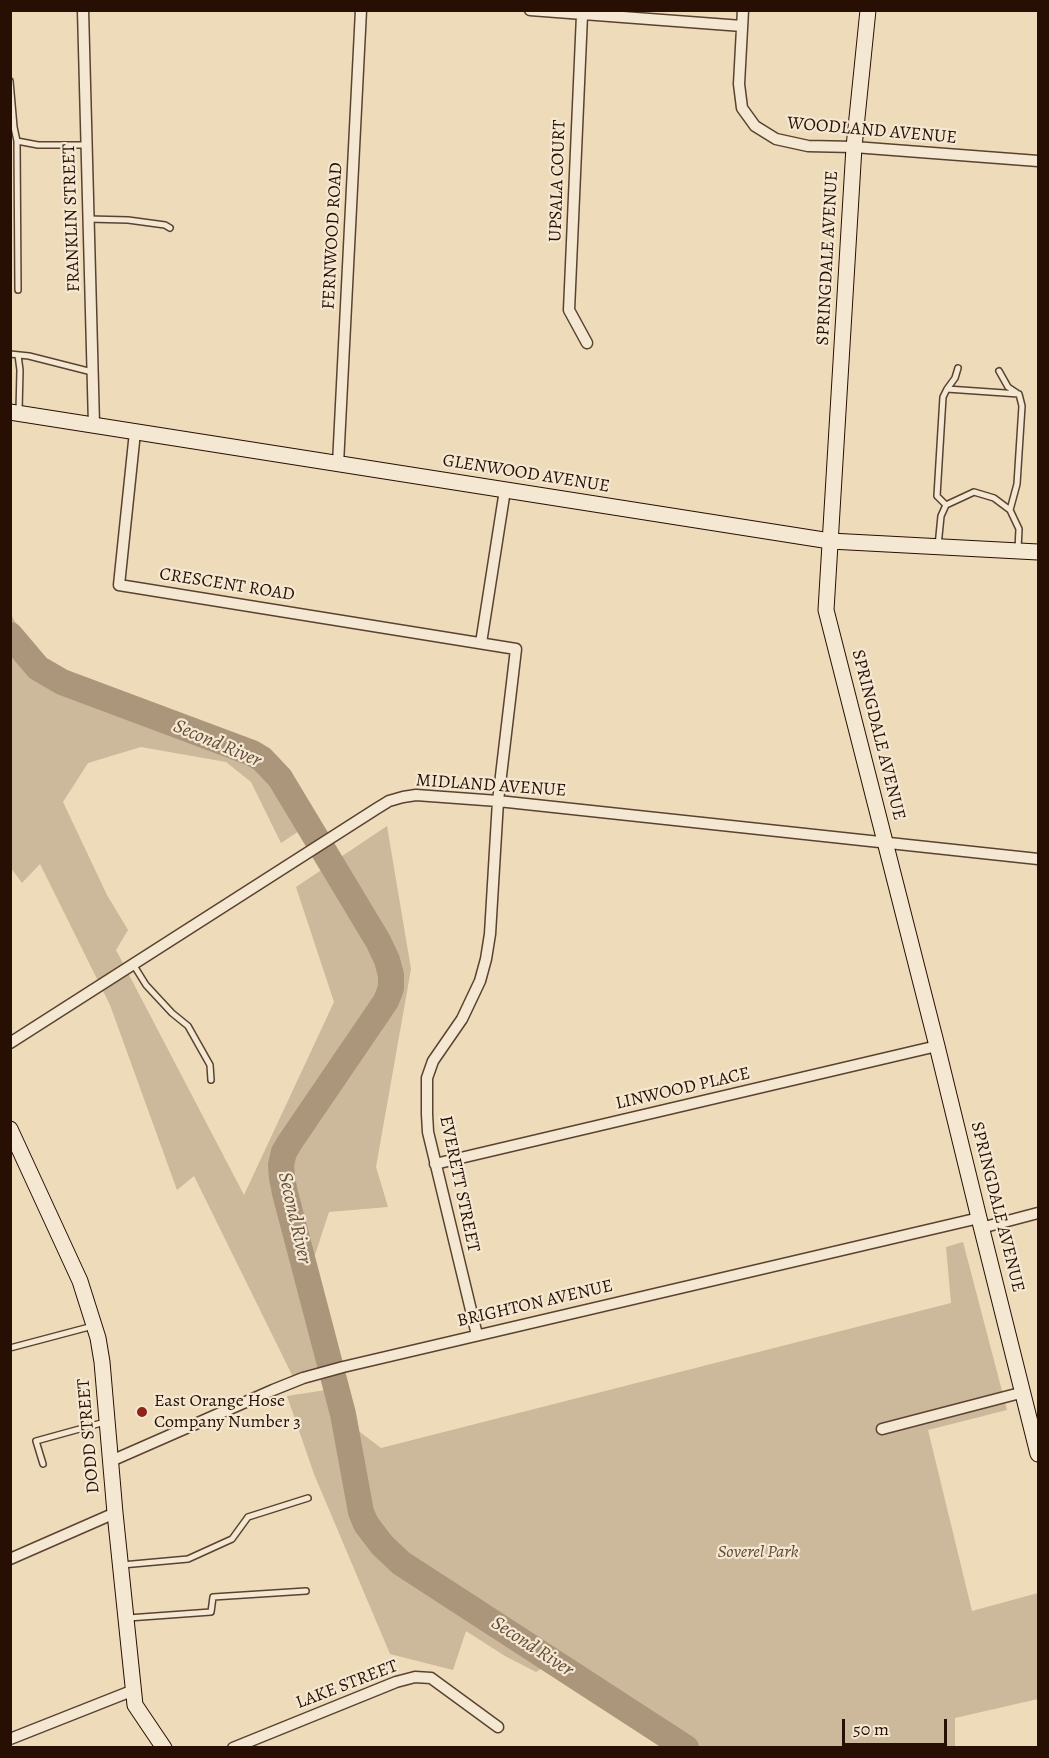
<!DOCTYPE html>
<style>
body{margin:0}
#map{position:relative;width:1049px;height:1758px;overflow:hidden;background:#eedbb9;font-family:Alegreya,serif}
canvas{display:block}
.frame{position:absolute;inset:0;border:12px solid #280f04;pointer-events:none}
.scale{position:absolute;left:842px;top:1719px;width:105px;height:27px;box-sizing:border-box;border:3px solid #280f04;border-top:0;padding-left:8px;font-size:18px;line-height:21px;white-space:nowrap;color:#280f04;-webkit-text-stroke:4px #f4e8d2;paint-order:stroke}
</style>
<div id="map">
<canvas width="1049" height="1758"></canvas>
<div class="frame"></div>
<div class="scale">50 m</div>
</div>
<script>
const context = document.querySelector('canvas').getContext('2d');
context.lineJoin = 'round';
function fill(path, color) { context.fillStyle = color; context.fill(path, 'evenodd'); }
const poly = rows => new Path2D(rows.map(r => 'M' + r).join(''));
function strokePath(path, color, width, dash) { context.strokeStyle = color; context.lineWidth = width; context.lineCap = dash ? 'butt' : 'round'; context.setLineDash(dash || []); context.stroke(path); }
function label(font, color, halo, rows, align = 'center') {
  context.font = font + ' Alegreya,serif'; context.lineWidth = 4.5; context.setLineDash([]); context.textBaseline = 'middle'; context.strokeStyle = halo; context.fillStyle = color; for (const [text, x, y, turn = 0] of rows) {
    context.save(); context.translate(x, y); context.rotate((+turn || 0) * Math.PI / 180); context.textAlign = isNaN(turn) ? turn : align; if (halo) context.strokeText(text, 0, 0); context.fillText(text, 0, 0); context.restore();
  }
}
fill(poly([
 [10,613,37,659,257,752,305,827,281,843,251,782,226,762,141,747,88,763,63,802,107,895,128,930,116,950,244,1195,334,1002,296,887,387,826,411,969,376,1167,388,1207,329,1212,312,1264,339,1364,293,1377,194,1176,177,1190,110,1005,40,864,22,883,11,868],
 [963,1242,1007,1410,928,1430,972,1611,1038,1593,1038,1699,955,1718,955,1747,700,1747,561,1657,536,1672,505,1656,466,1631,453,1670,390,1654,314,1474,287,1396,339,1388,352,1426,381,1448,951,1303,946,1247]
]), '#ccb89a');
strokePath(poly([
 [10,635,38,668,62,682,252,753,262,759,280,778,378,941,387,960,391,975,391,988,386,1001,290,1142,284,1152,281,1165,282,1178,285,1193,343,1414,361,1512,366,1524,382,1545,401,1563,686,1748]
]), '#ab967b', 26);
const lane = poly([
 [10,81,14,127,17,141,38,145,86,145],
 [17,141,18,290],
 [88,219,128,220,165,225,170,228],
 [10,354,29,356,92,372],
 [18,355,20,370,19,411],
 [999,371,1008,387,1017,393],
 [947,389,955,378,958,368],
 [946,505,937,496,943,397,947,389,1019,394,1022,406,1017,484,1010,510],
 [938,546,941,516,946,505,974,492,994,498,1010,510,1019,529,1018,549],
 [133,964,146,985,172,1013,188,1026,210,1065,211,1080],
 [10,1348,93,1326],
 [43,1464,36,1441,105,1422],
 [122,1565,188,1559,232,1539,248,1517,308,1498],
 [128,1618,211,1612,213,1597,306,1591]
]);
const street = poly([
 [83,10,94,425],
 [530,10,742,26],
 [743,10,739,84,742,108,755,126,776,139,808,146,854,147,1038,161],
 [582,15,569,310,587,343],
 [135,432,119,585,516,649,498,801,490,934,486,959,480,981,462,1019,433,1061,427,1078,427,1114,428,1132,477,1335],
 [338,464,361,10],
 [481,643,505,490],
 [10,1043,376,809,389,801,403,797,416,795,498,801,1038,859],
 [435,1164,937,1046],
 [981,1228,1038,1213],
 [882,1429,1024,1392],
 [111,1461,273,1390,303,1378,343,1367,979,1218],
 [10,1559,115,1513],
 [10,1739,134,1690],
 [233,1748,396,1682,415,1677,431,1678,498,1727]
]);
const secondary = poly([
 [868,10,854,147,826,610,937,1046,979,1218,1038,1454],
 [10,412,830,541,1038,552],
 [10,1129,80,1281,98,1338,102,1362,115,1513,135,1705,164,1748]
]);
strokePath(lane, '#5a4231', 8);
strokePath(street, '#5a4231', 13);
strokePath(secondary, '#280f04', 17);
strokePath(lane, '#f4e8d2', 5);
strokePath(street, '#f4e8d2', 10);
strokePath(secondary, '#f4e8d2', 15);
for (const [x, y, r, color] of [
 [142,1412,6,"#8f2418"]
]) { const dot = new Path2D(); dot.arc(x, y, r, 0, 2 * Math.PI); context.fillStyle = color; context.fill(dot); strokePath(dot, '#f4e8d2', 2); }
label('18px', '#280f04', '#f4e8d2', [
 ["WOODLAND AVENUE",872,131,5],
 ["UPSALA COURT",558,181,-88],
 ["FRANKLIN STREET",72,218,-92],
 ["FERNWOOD ROAD",333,236,-87],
 ["SPRINGDALE AVENUE",828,258,-87],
 ["GLENWOOD AVENUE",526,474,9],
 ["CRESCENT ROAD",227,585,9],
 ["SPRINGDALE AVENUE",878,735,76],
 ["MIDLAND AVENUE",491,786,4],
 ["LINWOOD PLACE",683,1089,-13],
 ["EVERETT STREET",459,1184,78],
 ["SPRINGDALE AVENUE",997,1207,76],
 ["BRIGHTON AVENUE",535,1304,-13],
 ["DODD STREET",89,1436,-95],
 ["LAKE STREET",347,1685,-21]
]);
label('18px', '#280f04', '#f4e8d2', [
 ["East Orange Hose",154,1402],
 ["Company Number 3",154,1423]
], 'left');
label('italic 18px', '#614a38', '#f4e8d2', [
 ["Soverel Park",758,1553]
]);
label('italic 20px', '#634c3a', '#f4e8d2', [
 ["Second River",217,744,23],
 ["Second River",294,1218,77],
 ["Second River",532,1647,33]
]);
</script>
